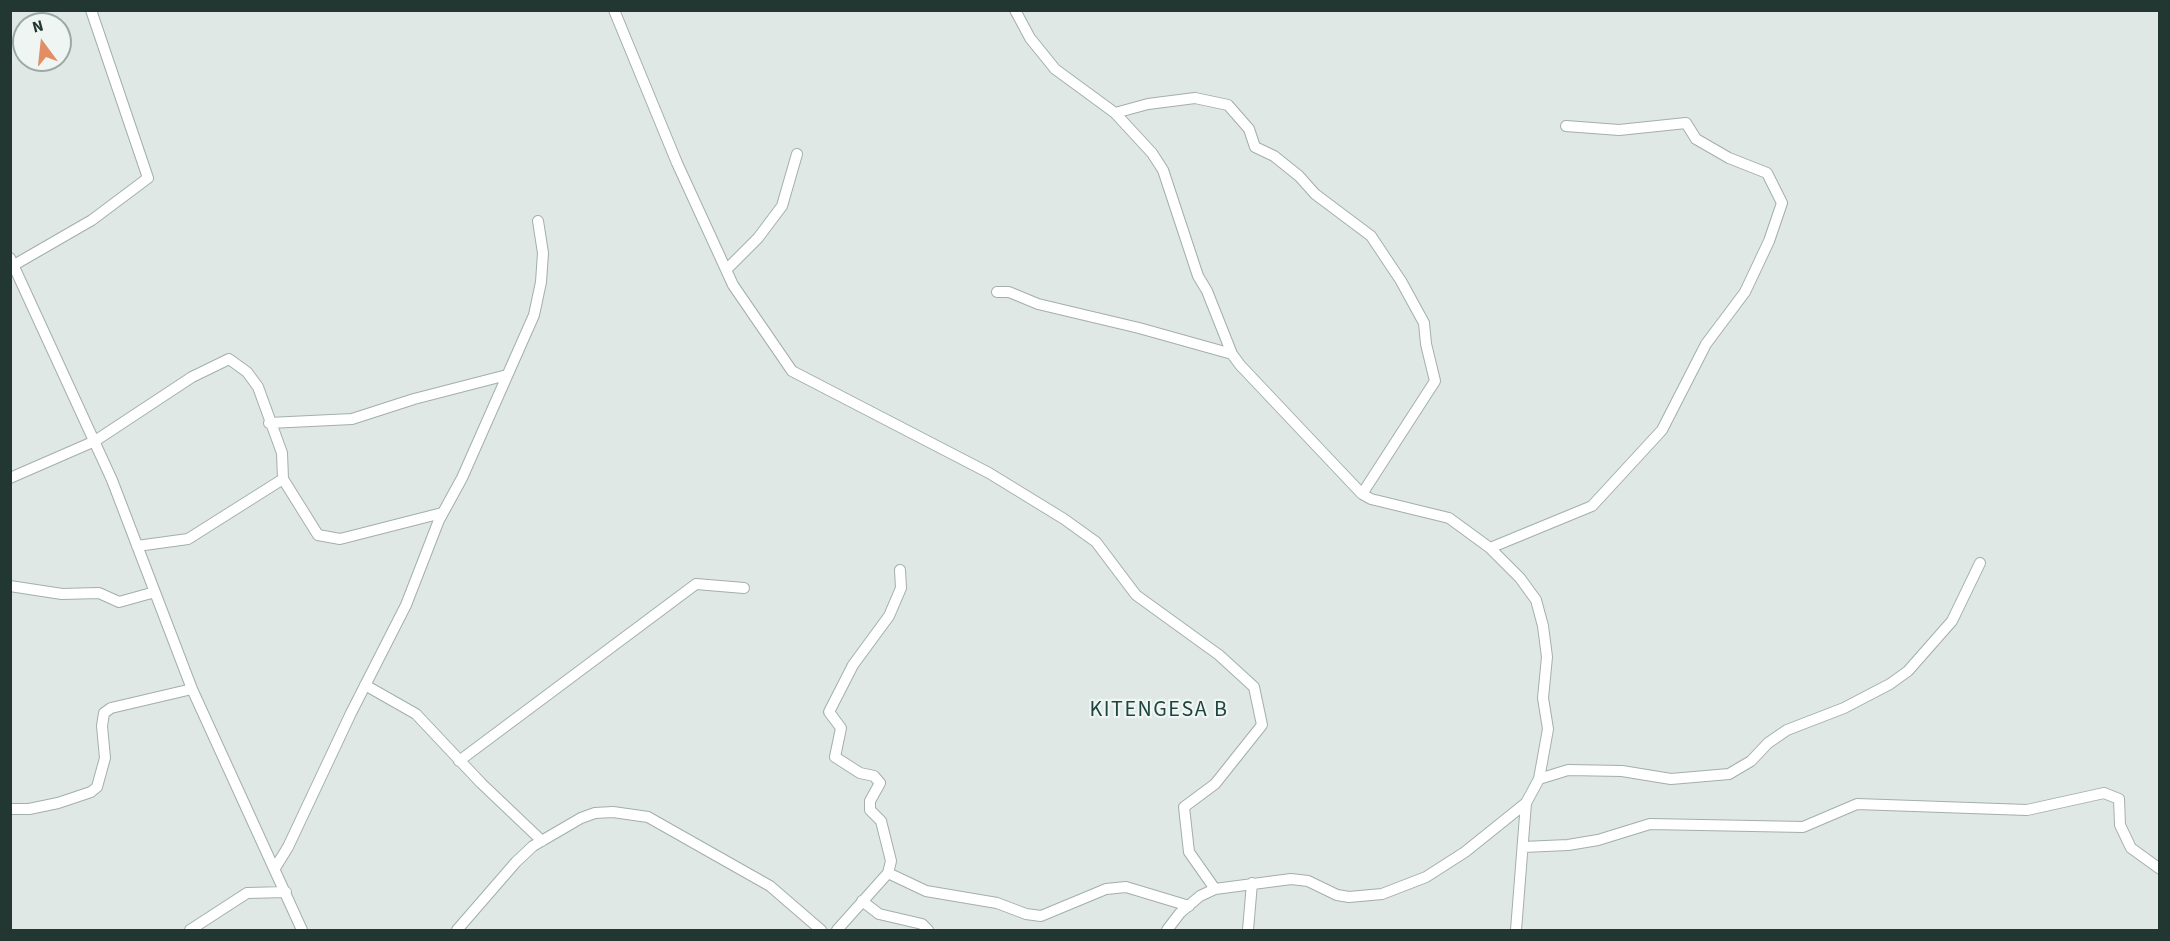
<!DOCTYPE html>
<style>
body{margin:0}
#map{position:relative;width:2170px;height:941px;overflow:hidden;background:#dfe8e5;font-family:"Source Sans 3",sans-serif}
canvas{display:block}
.frame{position:absolute;inset:0;border:12px solid #223632;pointer-events:none}
.north{position:absolute;left:12px;top:12px;width:60px;height:60px;box-sizing:border-box;background:#eef5f2;border:2px solid #9ca9a5;border-radius:50%;rotate:345deg;font-size:16px;font-weight:700;line-height:24px;text-align:center;color:#223632}
.north::after{content:'';display:block;margin:auto;width:21px;height:27px;background:#e28d63;clip-path:polygon(50% 0,100% 100%,50% 72%,0 100%)}
</style>
<div id="map">
<canvas width="2170" height="941"></canvas>
<div class="frame"></div>
<div class="north">N</div>
</div>
<script>
const context = document.querySelector('canvas').getContext('2d');
context.lineJoin = 'round';
const poly = rows => new Path2D(rows.map(r => 'M' + r).join(''));
function strokePath(path, color, width, dash) { context.strokeStyle = color; context.lineWidth = width; context.lineCap = dash ? 'butt' : 'round'; context.setLineDash(dash || []); context.stroke(path); }
function label(font, color, halo, rows, align = 'center') {
  context.font = font + ' "Source Sans 3",sans-serif'; context.lineWidth = 4.5; context.setLineDash([]); context.textBaseline = 'middle'; context.strokeStyle = halo; context.fillStyle = color; for (const [text, x, y, turn = 0] of rows) {
    context.save(); context.translate(x, y); context.rotate((+turn || 0) * Math.PI / 180); context.textAlign = isNaN(turn) ? turn : align; if (halo) context.strokeText(text, 0, 0); context.fillText(text, 0, 0); context.restore();
  }
}
const street = poly([
 [614,10,677,163,733,285,792,371,989,473,1064,519,1096,542,1136,595,1219,655,1254,687,1262,725,1215,784,1184,807,1189,852,1215,889],
 [1015,10,1030,38,1055,69,1115,113,1152,153,1163,170,1198,276,1207,291,1232,354,1240,365,1362,494,1371,499,1449,518,1490,548,1520,578,1536,600,1543,626,1547,657,1543,698,1548,729,1539,779,1526,803,1465,852,1426,877,1382,894,1349,897,1337,895,1308,881,1291,879,1215,889,1200,896,1180,913,1167,930],
 [1115,113,1148,104,1195,98,1228,105,1249,129,1255,147,1274,156,1299,176,1315,194,1371,236,1401,281,1424,323,1426,344,1435,381,1362,494],
 [10,258,112,480,192,689,302,930],
 [14,265,92,220,148,178,91,10],
 [726,270,758,238,782,206,797,154],
 [997,292,1009,292,1038,304,1139,328,1232,354],
 [269,423,352,419,414,399,507,375],
 [10,478,95,441,192,377,229,359,247,372,258,387,282,453,283,479,188,539,137,546],
 [283,479,318,535,340,539,442,513],
 [1490,548,1592,506,1662,430,1706,344,1745,292,1769,241,1782,203,1767,173,1729,158,1696,139,1686,123,1619,130,1566,126],
 [10,586,62,594,99,593,119,602,155,592],
 [365,685,416,714,481,783,542,841],
 [459,761,696,584,744,588],
 [1539,779,1568,770,1622,771,1671,779,1729,774,1751,761,1768,743,1787,730,1844,708,1890,684,1908,671,1952,621,1980,563],
 [10,809,29,809,58,803,91,792,97,787,105,758,102,726,104,713,111,708,192,689],
 [1523,847,1568,845,1598,840,1650,824,1803,827,1857,804,2027,810,2104,793,2119,799,2120,825,2131,848,2160,869],
 [275,868,288,847,351,713,406,605,439,520,462,478,534,315,541,282,543,253,538,221],
 [888,873,926,891,997,903,1026,914,1041,916,1106,889,1126,887,1189,906],
 [862,901,879,914,922,924,928,930],
 [190,930,247,893,286,892],
 [457,930,516,862,533,846,581,818,595,813,613,812,648,817,770,886,821,930],
 [837,930,888,873,891,861,881,821,870,810,870,801,880,783,874,776,860,773,835,757,841,728,829,712,853,665,889,616,901,588,900,570],
 [1248,930,1252,883],
 [1516,930,1526,803]
]);
strokePath(street, '#a3afac', 12);
strokePath(street, '#fff', 10);
context.letterSpacing = '1.5px';
label('22px', '#204540', '#eef5f2', [
 ["KITENGESA B",1159,711]
]);
context.letterSpacing = '0px';
</script>
